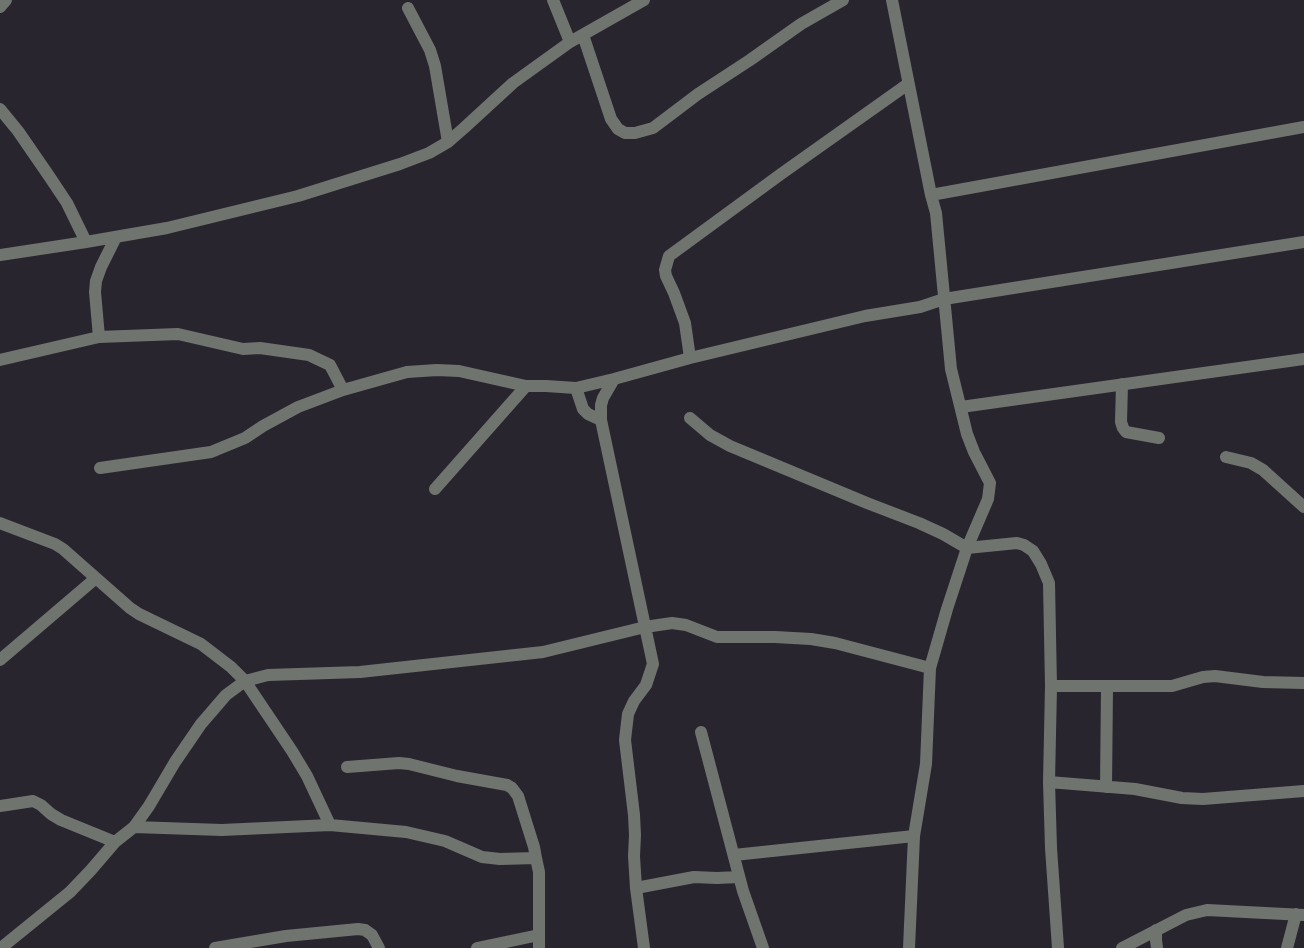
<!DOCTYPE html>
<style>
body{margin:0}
canvas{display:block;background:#29252e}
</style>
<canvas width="1304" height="948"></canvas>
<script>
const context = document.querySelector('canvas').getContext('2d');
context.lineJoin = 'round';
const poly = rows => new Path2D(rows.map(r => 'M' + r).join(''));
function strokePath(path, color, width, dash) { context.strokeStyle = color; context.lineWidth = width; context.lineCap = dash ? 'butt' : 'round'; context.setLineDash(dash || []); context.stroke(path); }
strokePath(poly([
 [553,0,570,42],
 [892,0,931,195,936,213,951,369,967,434,974,452,990,483,988,499,967,548,947,609,930,668,926,764,914,836,909,948],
 [0,7,6,0],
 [408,8,430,50,435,66,448,142],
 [583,35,611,119,618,129,625,133,635,133,653,128,698,94,750,60,801,24,843,0],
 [0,109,18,131,49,176,67,203,86,242],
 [931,195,1304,127],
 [0,255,86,242,167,228,298,196,400,164,429,153,448,142,464,128,513,83,570,42,644,0],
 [99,337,95,292,96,281,101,267,116,237],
 [690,358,685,323,674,293,666,276,665,270,669,256,781,174,908,84],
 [0,360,99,337,178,334,243,349,260,348,309,355,330,365,343,390],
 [614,379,603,398,601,405,601,420,653,664,646,685,634,701,628,714,625,740,634,815,635,835,634,856,636,888,644,948],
 [1122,384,1121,422,1123,428,1126,432,1159,438],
 [576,388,583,409,588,414,601,420],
 [961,407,1304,359],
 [690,418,710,435,730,446,867,503,919,523,943,534,967,548,1017,543,1024,545,1033,551,1041,564,1049,583,1051,686,1049,782,1051,848,1058,948],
 [1226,457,1251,463,1263,470,1304,507],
 [100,468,211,452,245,438,263,426,298,407,343,390,407,372,437,370,459,371,526,386,546,386,576,388,614,379,690,358,865,316,920,307,944,299,1304,242],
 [435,489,526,386],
 [0,523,55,544,63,549,130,608,139,614,201,644,231,667,245,681,292,751,307,776,330,825],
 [0,660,96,578],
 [1051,686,1172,686,1203,677,1215,676,1263,682,1304,683],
 [701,732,743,891,763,948],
 [347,767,399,763,409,764,457,776,507,785,512,788,518,796,534,847,536,858],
 [1049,782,1135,789,1182,798,1203,799,1304,791],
 [1106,787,1107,687],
 [0,806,33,801,41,805,51,814,61,820,115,842],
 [134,827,222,830,330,825,406,832,445,841,482,857,500,859,536,858,539,872,539,948],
 [734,855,914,836],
 [636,888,694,877,717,878,739,877],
 [1156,930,1156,940,1157,948],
 [1,948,70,892,91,870,115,842,134,827,149,806,175,762,201,724,226,695,245,681,268,675,360,672,543,652,645,627,672,623,686,625,717,637,775,637,811,639,835,643,930,668],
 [215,948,286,936,358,929,365,930,372,935,379,948],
 [477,948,539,935],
 [1122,948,1186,915,1207,910,1304,915],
 [1287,948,1296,914]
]), '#70746f', 12);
</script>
